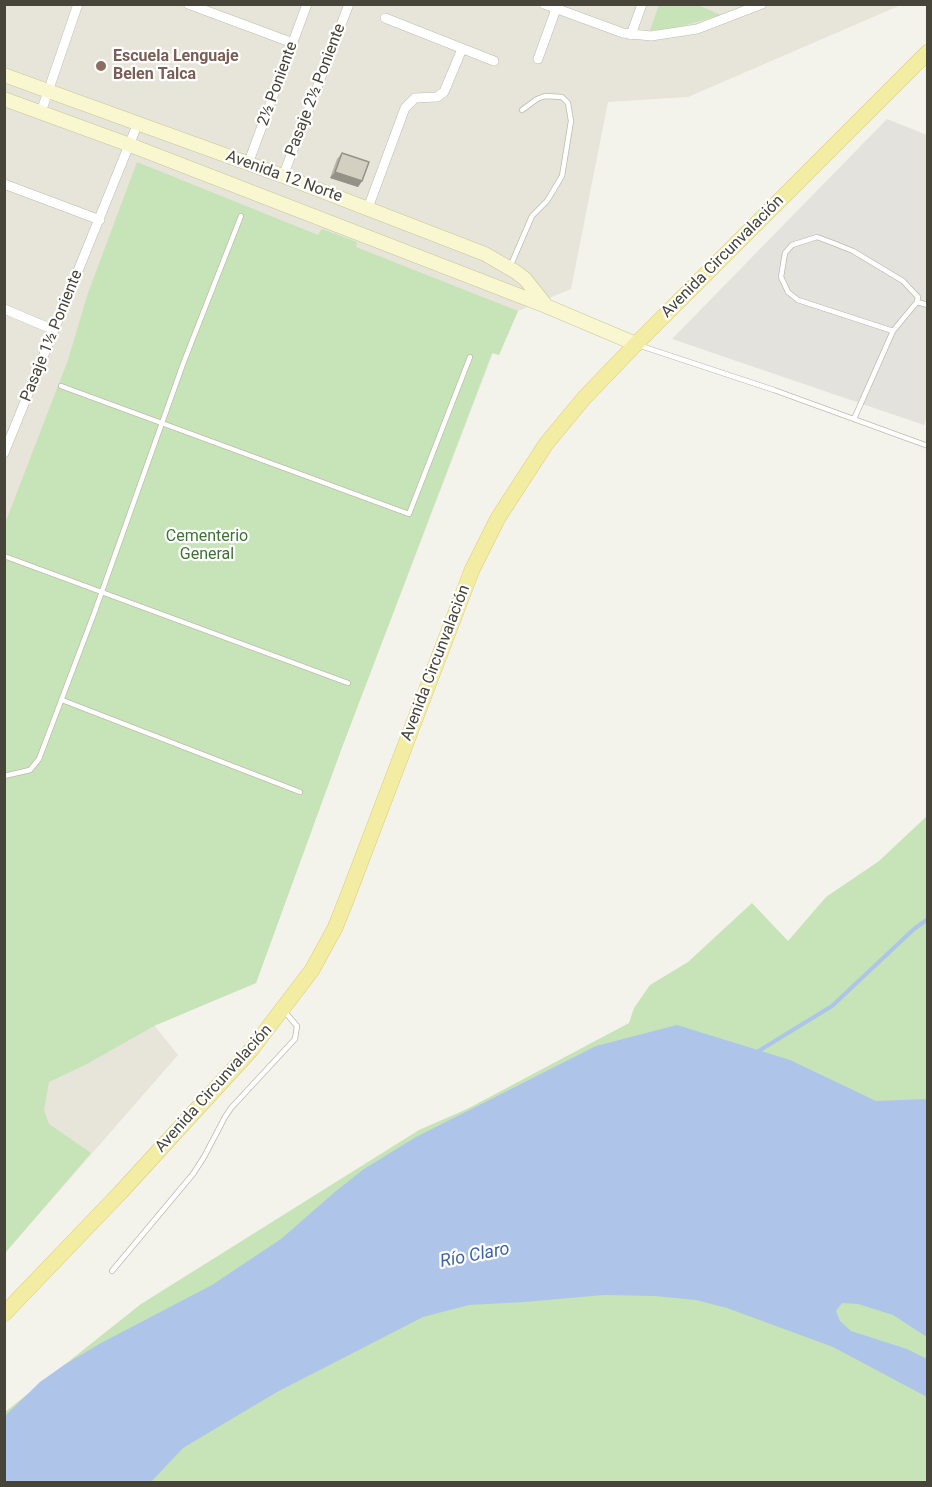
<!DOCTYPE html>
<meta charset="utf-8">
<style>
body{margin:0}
#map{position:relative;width:932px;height:1487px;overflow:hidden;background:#f4f3eb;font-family:Roboto,sans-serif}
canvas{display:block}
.frame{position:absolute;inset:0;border:6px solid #474439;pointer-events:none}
</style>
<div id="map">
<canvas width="932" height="1487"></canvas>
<div class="frame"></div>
</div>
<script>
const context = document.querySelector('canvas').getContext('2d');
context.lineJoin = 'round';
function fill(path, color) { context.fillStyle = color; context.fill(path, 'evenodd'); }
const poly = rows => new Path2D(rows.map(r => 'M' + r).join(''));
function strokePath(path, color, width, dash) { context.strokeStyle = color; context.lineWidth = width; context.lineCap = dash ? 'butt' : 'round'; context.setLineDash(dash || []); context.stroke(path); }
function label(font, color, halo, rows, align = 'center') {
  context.font = font + ' Roboto,sans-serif'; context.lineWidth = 4.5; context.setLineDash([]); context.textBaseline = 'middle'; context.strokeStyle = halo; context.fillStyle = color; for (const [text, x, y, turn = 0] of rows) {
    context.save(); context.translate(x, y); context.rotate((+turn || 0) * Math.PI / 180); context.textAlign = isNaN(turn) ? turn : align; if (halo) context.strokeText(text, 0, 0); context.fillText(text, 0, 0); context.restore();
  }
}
fill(poly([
 [5,5,901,5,688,97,608,102,571,289,518,311,499,355,493,353,341,750,256,983,154,1025,178,1055,5,1253]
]), '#e7e5d9');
fill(poly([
 [887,119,927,135,928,413,924,425,672,339]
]), '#e3e2dc');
fill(poly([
 [659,5,698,5,721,15,672,29,650,30],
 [137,162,318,235,322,229,357,242,356,247,518,311,499,355,492,353,341,750,256,983,154,1026,87,1064,49,1082,44,1110,49,1124,91,1153,5,1253,4,526,68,360,88,293],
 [927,816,927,1482,5,1482,5,1412,141,1304,419,1130,467,1109,629,1023,634,1008,650,985,688,962,752,903,788,941,826,897,879,861]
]), '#c7e3b8');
fill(poly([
 [677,1025,790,1060,876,1101,927,1099,927,1337,893,1315,858,1304,842,1303,836,1311,840,1321,851,1331,907,1349,927,1359,927,1397,833,1347,727,1308,696,1300,655,1296,604,1295,524,1302,469,1305,423,1317,277,1392,183,1448,151,1482,5,1482,5,1416,40,1382,64,1365,101,1343,212,1285,281,1239,336,1191,364,1169,416,1137,596,1046]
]), '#aec5e9');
strokePath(poly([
 [757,1052,832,1006,914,929,928,919]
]), '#aec5e9', 4);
const lane = poly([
 [510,267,532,216,547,201,562,176,571,121,568,103,562,97,545,96,537,99,522,110],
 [917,302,928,305],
 [638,345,774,390,928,446],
 [61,386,409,514,470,357],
 [854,419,893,331,917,302,918,297,903,281,853,251,833,243,817,237,792,245,785,253,781,277,788,292,798,300,893,331],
 [4,556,348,683],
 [62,700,300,792],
 [4,776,30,770,39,759,95,611,183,364,241,216],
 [112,1271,193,1174,204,1157,225,1117,231,1108,295,1039,297,1026,285,1012]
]);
const street = poly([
 [188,4,293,43],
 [544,4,623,33,651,36,697,29,762,4],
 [385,18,494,61],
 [631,35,642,4],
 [538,59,556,9],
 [41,112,78,4],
 [248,164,307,4],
 [283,176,349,4],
 [4,184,100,220],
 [368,208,405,108,415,98,437,97,444,92,462,49],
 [4,309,54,330],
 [4,453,138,123]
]);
const secondary = poly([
 [4,75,283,176,485,254,516,272,525,279,545,304],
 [4,99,130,145,546,306,636,344]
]);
const primary = poly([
 [4,1314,120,1193,251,1050,312,970,335,928,347,898,472,570,498,518,546,444,584,398,636,344,928,52]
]);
strokePath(lane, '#bebcae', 6);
strokePath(street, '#bebcae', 10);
strokePath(secondary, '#c8c59c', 15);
strokePath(primary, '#d7cd75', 16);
strokePath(lane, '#fff', 4.5);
strokePath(street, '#fff', 9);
strokePath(secondary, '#f9f7cf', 14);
strokePath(primary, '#f3eda4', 15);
fill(poly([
 [342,153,362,181,358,187,330,178,337,159]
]), '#b6b3a6');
fill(poly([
 [335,172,362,181,358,187,330,178]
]), '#949287');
const building = poly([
 [342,153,369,162,362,181,335,172,342,153]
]);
fill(building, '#d4d0c1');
strokePath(building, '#949287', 1.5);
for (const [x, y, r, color] of [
 [101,66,6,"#8d6e63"]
]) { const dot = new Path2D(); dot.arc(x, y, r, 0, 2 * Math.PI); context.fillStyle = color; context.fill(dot); strokePath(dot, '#fff', 2); }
label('bold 16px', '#785e54', '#fff', [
 ["Escuela Lenguaje",113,57],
 ["Belen Talca",113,75]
], 'left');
label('16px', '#474439', '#fff', [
 ["2½ Poniente",278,84,-70],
 ["Pasaje 2½ Poniente",316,90,-69],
 ["Avenida 12 Norte",284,177,20],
 ["Avenida Circunvalación",723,257,-45],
 ["Pasaje 1½ Poniente",52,336,-68],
 ["Avenida Circunvalación",436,663,-69],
 ["Avenida Circunvalación",214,1089,-48]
]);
label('16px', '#3e7333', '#fff', [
 ["Cementerio",207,537],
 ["General",207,555]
]);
label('italic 18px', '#3e66a7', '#fff', [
 ["Río Claro",475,1256,-11]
]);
</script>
